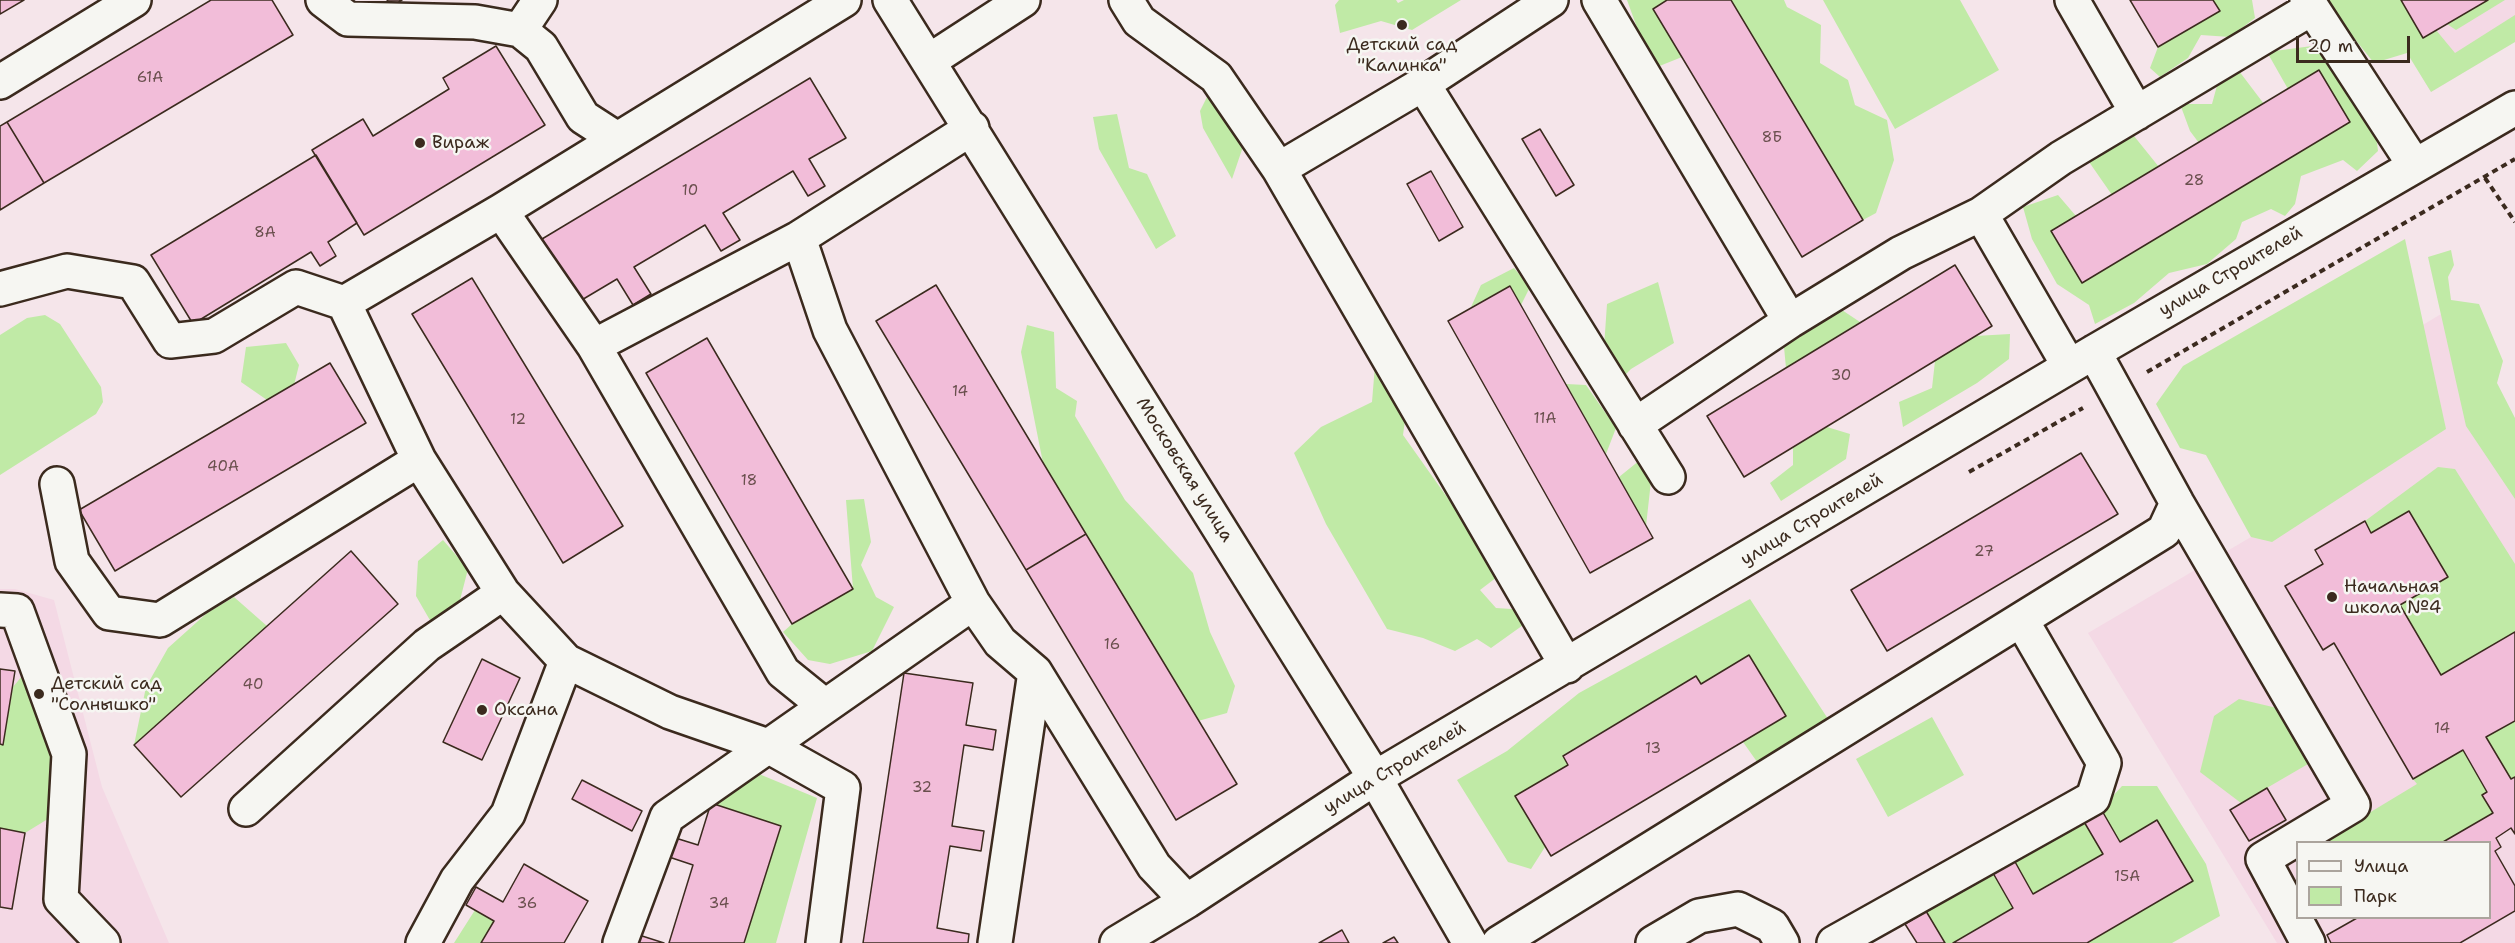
<!DOCTYPE html>
<meta charset="utf-8">
<style>
body{margin:0}
#map{position:relative;width:2515px;height:943px;overflow:hidden;background:#f5e5ea;font-family:"Shantell Sans",sans-serif}
canvas{display:block}
.legend{position:absolute;left:2296px;top:841px;width:195px;height:78px;box-sizing:border-box;background:#f6f6f2;border:2px solid #aba49d;margin:0;padding:8px 10px;list-style:none;font-size:18px;color:#3b2a1e}
.legend li{display:flex;align-items:center;gap:12px;height:30px}
.legend b{width:30px;border:2px solid #aba49d}
.scale{position:absolute;left:2296px;top:36px;width:114px;height:27px;box-sizing:border-box;border:3px solid #3b2a1e;border-top:0;padding-left:8px;font-size:18px;line-height:21px;white-space:nowrap;color:#3b2a1e;-webkit-text-stroke:4px #f6f6f2;paint-order:stroke}
</style>
<div id="map">
<canvas width="2515" height="943"></canvas>
<ul class="legend">
<li><b style="height:8px;background:#f6f6f2"></b>Улица</li>
<li><b style="height:16px;background:#c0eaa6"></b>Парк</li>
</ul>
<div class="scale">20 m</div>
</div>
<script>
const context = document.querySelector('canvas').getContext('2d');
context.lineJoin = 'round';
function fill(path, color) { context.fillStyle = color; context.fill(path, 'evenodd'); }
const poly = rows => new Path2D(rows.map(r => 'M' + r).join(''));
function strokePath(path, color, width, dash) { context.strokeStyle = color; context.lineWidth = width; context.lineCap = dash ? 'butt' : 'round'; context.setLineDash(dash || []); context.stroke(path); }
function label(font, color, halo, rows, align = 'center') {
  context.font = font + ' "Shantell Sans",sans-serif'; context.lineWidth = 5; context.setLineDash([]); context.textBaseline = 'middle'; context.strokeStyle = halo; context.fillStyle = color; for (const [text, x, y, turn = 0] of rows) {
    context.save(); context.translate(x, y); context.rotate((+turn || 0) * Math.PI / 180); context.textAlign = isNaN(turn) ? turn : align; if (halo) context.strokeText(text, 0, 0); context.fillText(text, 0, 0); context.restore();
  }
}
fill(poly([
 [2376,0,2515,0,2515,42,2431,92],
 [2441,314,2515,443,2515,943,2277,943,2088,633,2251,537,2206,455],
 [2298,842,2490,842,2490,918,2298,918],
 [0,589,15,589,54,600,102,787,169,943,0,943]
]), '#f4d9e5');
fill(poly([
 [1339,0,1396,0,1398,3,1404,0,1461,0,1412,30,1381,21,1340,33,1335,5],
 [1627,0,1667,0,1653,9,1682,57,1657,67,1639,33],
 [1731,0,1784,0,1787,7,1821,25,1820,63,1848,80,1855,105,1887,120,1894,160,1876,213,1863,220],
 [1823,0,1960,0,1999,70,1895,129],
 [2213,0,2252,0,2255,18,2230,37,2201,35,2188,58,2160,77,2150,68,2158,47,2219,11],
 [2329,0,2401,0,2423,38,2436,30,2455,53,2515,15,2515,42,2431,92,2407,53,2374,63,2329,7],
 [2485,0,2505,0,2456,30,2447,24],
 [2312,46,2334,61,2374,119,2378,151,2357,171,2343,160,2301,176,2295,204,2285,216,2271,209,2242,222,2236,239,2207,264,2169,273,2134,303,2095,324,2089,305,2057,284,2032,239,2023,207,2058,195,2076,216,2051,231,2082,283,2340,128,2319,71,2288,89,2267,52],
 [2239,71,2264,104,2199,143,2190,131,2180,104,2212,104,2218,82],
 [1211,89,1248,132,1232,179,1203,128,1200,111],
 [1117,114,1129,168,1147,174,1176,236,1156,249,1099,149,1093,117],
 [2134,136,2159,167,2112,195,2087,159],
 [2405,239,2446,429,2272,542,2251,537,2206,455,2180,448,2156,404,2183,366],
 [2451,250,2454,265,2448,277,2451,300,2479,304,2503,361,2497,383,2515,418,2515,499,2466,426,2428,257],
 [1514,268,1530,287,1521,305,1510,286,1471,307,1481,285],
 [1658,282,1674,343,1631,369,1618,382,1604,347,1607,304],
 [1842,310,1860,322,1786,368,1784,347],
 [45,315,60,324,101,387,103,402,96,414,0,475,0,335,27,318],
 [1027,325,1054,332,1056,388,1077,401,1075,416,1125,500,1193,573,1210,632,1235,686,1227,713,1198,721,1043,463,1021,352],
 [2010,334,2009,359,1977,383,1903,427,1899,402,1932,388,1935,361,1975,336],
 [286,343,299,365,294,385,267,400,241,382,246,347],
 [1375,365,1408,399,1403,435,1454,507,1484,560,1501,574,1480,590,1496,608,1527,610,1526,623,1491,648,1477,639,1455,651,1423,638,1387,629,1326,524,1294,453,1321,427,1372,402],
 [1566,384,1586,385,1616,428,1606,454],
 [1827,427,1850,434,1846,459,1781,501,1770,483,1793,465,1793,448],
 [1640,460,1651,481,1646,526,1619,477],
 [2438,467,2455,469,2515,564,2515,632,2441,675,2400,605,2448,577,2409,511,2371,533,2365,521],
 [864,499,871,542,861,565,876,597,894,607,872,651,830,664,808,660,783,632,792,624,853,589,846,500],
 [443,540,468,569,459,604,431,622,416,596,418,561],
 [234,597,267,626,134,745,146,687,168,648,207,613],
 [1750,599,1830,722,1760,766,1743,742,1785,716,1749,655,1701,684,1696,676,1563,755,1568,765,1515,796,1545,847,1531,869,1508,862,1457,780,1507,751,1579,693],
 [27,670,54,763,51,817,25,833,0,828,0,744,3,744,13,687],
 [2239,699,2277,708,2308,764,2241,803,2200,772,2214,716],
 [1932,717,1964,775,1888,817,1856,759],
 [2515,721,2515,777,2511,779,2486,737],
 [2463,750,2487,792,2482,795,2493,813,2443,842,2321,842,2417,784,2413,779],
 [759,774,817,798,776,943,744,943,781,826,711,803],
 [2122,786,2157,786,2206,864,2220,916,2172,943,2087,943,2120,842,2101,809],
 [2083,820,2103,854,2033,894,2014,860],
 [1993,873,2013,908,1953,943,1945,943,1926,911],
 [475,910,494,921,481,943,454,943]
]), '#c0eaa6');
const building = poly([
 [0,0,24,0,0,14,0,0],
 [211,0,272,0,293,35,44,183,7,122,211,0],
 [387,0,402,0,391,7,387,0],
 [1667,0,1731,0,1863,220,1802,257,1653,9,1667,0],
 [2130,0,2213,0,2220,11,2158,47,2130,0],
 [2401,0,2488,0,2423,38,2401,0],
 [496,46,545,125,364,235,312,150,363,119,373,136,449,89,443,78,496,46],
 [2319,70,2350,122,2082,283,2051,231,2319,70],
 [810,78,846,138,809,159,825,186,808,196,793,171,723,213,740,240,721,251,705,225,634,267,651,294,633,305,617,279,580,301,542,239,810,78],
 [7,122,44,183,0,210,0,126,7,122],
 [1540,129,1574,185,1556,196,1522,139,1540,129],
 [316,155,357,223,328,242,336,256,320,266,311,252,193,324,151,255,316,155],
 [1431,171,1463,227,1439,241,1407,184,1431,171],
 [1955,265,1992,326,1744,477,1707,416,1955,265],
 [472,278,623,526,563,563,412,314,472,278],
 [936,285,1086,534,1026,570,876,321,936,285],
 [1510,286,1653,538,1590,573,1448,321,1510,286],
 [707,338,853,589,792,624,646,373,707,338],
 [330,363,366,423,115,571,79,510,330,363],
 [2081,453,2118,514,1887,651,1851,590,2081,453],
 [2409,511,2448,577,2400,605,2441,675,2515,632,2515,721,2486,737,2511,779,2515,777,2515,834,2511,828,2496,838,2501,847,2495,851,2515,886,2515,911,2460,943,2331,943,2327,935,2357,918,2490,918,2490,842,2443,842,2493,813,2482,795,2487,792,2463,750,2413,779,2334,643,2323,650,2285,586,2323,564,2315,550,2365,521,2371,533,2409,511],
 [1086,534,1237,784,1176,820,1026,570,1086,534],
 [351,551,398,604,181,797,134,745,351,551],
 [1749,655,1786,716,1551,856,1515,796,1568,765,1563,756,1696,676,1701,684,1749,655],
 [482,659,520,678,482,760,443,742,482,659],
 [0,669,15,671,3,745,0,744,0,669],
 [904,673,973,683,966,725,996,730,993,750,964,745,952,826,984,831,981,851,950,846,937,928,969,934,968,943,863,943,904,673],
 [582,780,642,811,632,831,572,799,582,780],
 [2267,788,2286,820,2249,841,2230,810,2267,788],
 [711,803,781,826,744,943,669,943,693,865,663,855,669,836,698,845,711,803],
 [2101,809,2120,842,2157,820,2193,881,2087,943,1953,943,2013,908,1993,873,2014,860,2033,894,2103,854,2083,820,2101,809],
 [0,828,25,833,12,909,0,907,0,828],
 [524,864,588,901,564,943,481,943,494,921,466,905,476,887,503,902,524,864],
 [1926,911,1945,943,1917,943,1905,924,1926,911],
 [1342,930,1349,943,1319,943,1342,930],
 [639,935,664,943,636,943,639,935],
 [1394,937,1398,943,1383,943,1394,937]
]);
fill(building, '#f2bdd9');
strokePath(building, '#3b2a1e', 1.5);
const minor = poly([
 [323,0,348,19,475,22,520,30,541,47,583,117,617,139],
 [890,0,1375,778,1470,943],
 [1126,0,1139,21,1216,77,1279,169,1567,666],
 [1599,0,1790,321],
 [2072,0,2137,113],
 [2307,0,2415,166],
 [520,30,540,0],
 [929,61,1023,0],
 [0,82,134,0],
 [1423,84,1668,477],
 [1279,169,1423,84,1551,0],
 [501,211,594,346,783,672,825,706],
 [1981,214,2069,366],
 [799,238,830,330,973,603,1000,642,1035,672,1154,866,1187,901],
 [0,289,67,271,133,282,170,341,214,336,296,287,344,303,501,211,844,0],
 [344,303,419,460,503,593,566,661,670,712,768,746,843,788,823,943],
 [594,346,799,238,972,128],
 [2094,352,2177,503,2353,805,2263,859,2308,943],
 [1635,425,1790,321,1901,253,1981,214,2061,158,2312,8],
 [57,484,72,561,109,613,160,620,419,460],
 [0,610,17,611,69,754,61,899,103,943],
 [246,809,427,645,503,593],
 [423,943,457,880,508,814,566,661],
 [620,943,667,817,973,603],
 [995,943,1035,672],
 [1117,943,1187,901,1375,778,2094,352,2515,108],
 [1499,943,2164,531,2177,503],
 [1653,943,1699,916,1738,909,1772,926,1782,943],
 [1834,943,2093,798,2104,763,2022,621]
]);
strokePath(minor, '#3b2a1e', 38);
strokePath(poly([
 [2485,178,2515,222],
 [2147,372,2515,159],
 [1969,472,2083,408]
]), '#3b2a1e', 4, [6, 4.5]);
strokePath(minor, '#f6f6f2', 33);
for (const [x, y, r, color] of [
 [1402,25,6,"#3b2a1e"],
 [420,143,6,"#3b2a1e"],
 [2332,597,6,"#3b2a1e"],
 [39,694,6,"#3b2a1e"],
 [482,710,6,"#3b2a1e"]
]) { const dot = new Path2D(); dot.arc(x, y, r, 0, 2 * Math.PI); context.fillStyle = color; context.fill(dot); strokePath(dot, '#f6f6f2', 2); }
label('15px', '#694f4d', null, [
 ["61А",150,78],
 ["8Б",1772,138],
 ["28",2194,181],
 ["10",690,191],
 ["8А",265,233],
 ["30",1841,376],
 ["14",960,392],
 ["11А",1545,419],
 ["12",518,420],
 ["40А",223,467],
 ["18",749,481],
 ["27",1984,552],
 ["16",1112,645],
 ["40",253,685],
 ["14",2442,729],
 ["13",1653,749],
 ["32",922,788],
 ["15А",2127,877],
 ["36",527,904],
 ["34",719,904]
]);
label('18px', '#3b2a1e', '#f6f6f2', [
 ["Детский сад",1402,45,"center"],
 ["\"Калинка\"",1402,66,"center"],
 ["Вираж",432,143],
 ["Начальная",2344,587],
 ["школа №4",2344,608],
 ["Детский сад",51,684],
 ["\"Солнышко\"",51,705],
 ["Оксана",494,710]
], 'left');
label('18px', '#3b2a1e', '#f6f6f2', [
 ["улица Строителей",2231,272,-30],
 ["Московская улица",1184,470,58],
 ["улица Строителей",1812,520,-31],
 ["улица Строителей",1395,768,-31]
]);
</script>
